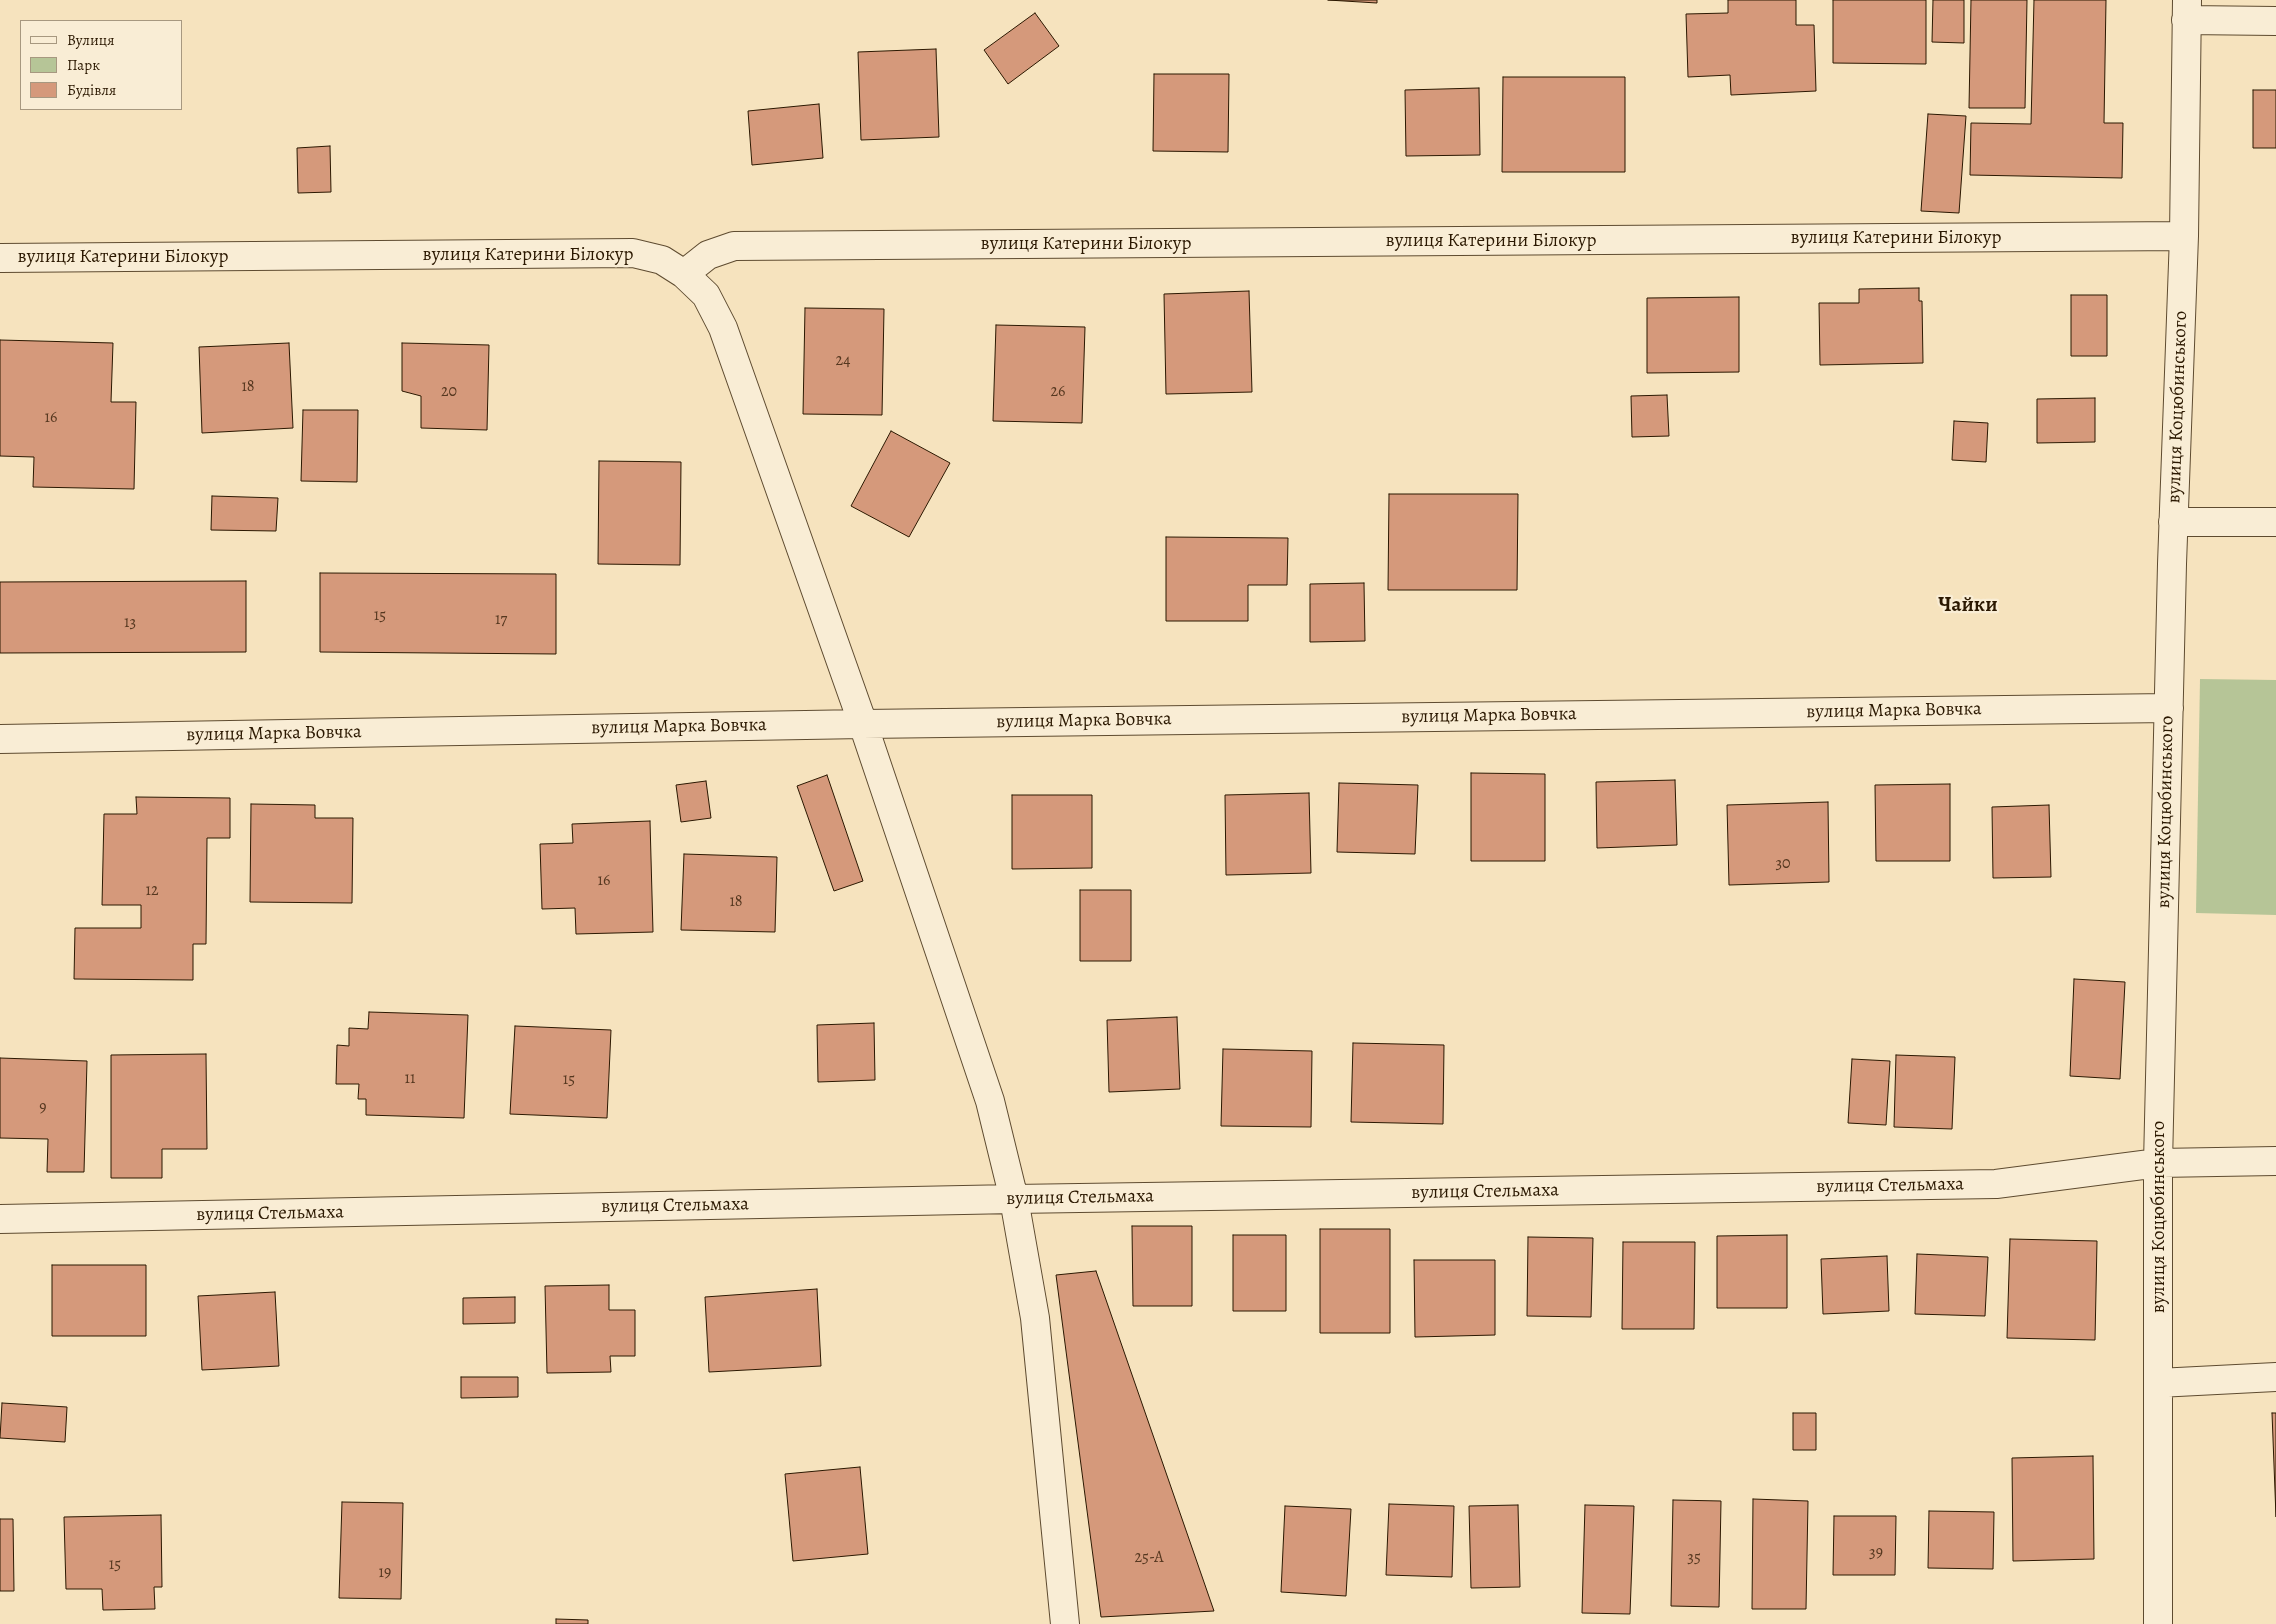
<!DOCTYPE html>
<meta charset="utf-8">
<style>
body{margin:0}
#map{position:relative;width:2276px;height:1624px;overflow:hidden;background:#f6e3be;font-family:Alegreya,serif}
canvas{display:block}
.legend{position:absolute;left:20px;top:20px;width:162px;height:90px;box-sizing:border-box;background:#f9edd5;border:1px solid #a79880;margin:0;padding:6px 9px;list-style:none;font-size:15px;color:#2b1801}
.legend li{display:flex;align-items:center;gap:10px;height:25px}
.legend b{width:25px;border:1px solid #a79880}
</style>
<div id="map">
<canvas width="2276" height="1624"></canvas>
<ul class="legend">
<li><b style="height:6px;background:#f9edd5"></b>Вулиця</li>
<li><b style="height:14px;background:#b6c597"></b>Парк</li>
<li><b style="height:14px;background:#d5997b"></b>Будівля</li>
</ul>
</div>
<script>
const context = document.querySelector('canvas').getContext('2d');
context.lineJoin = 'round';
function fill(path, color) { context.fillStyle = color; context.fill(path, 'evenodd'); }
const poly = rows => new Path2D(rows.map(r => 'M' + r).join(''));
function strokePath(path, color, width, dash) { context.strokeStyle = color; context.lineWidth = width; context.lineCap = dash ? 'butt' : 'round'; context.setLineDash(dash || []); context.stroke(path); }
function label(font, color, halo, rows, align = 'center') {
  context.font = font + ' Alegreya,serif'; context.lineWidth = 4.5; context.setLineDash([]); context.textBaseline = 'middle'; context.strokeStyle = halo; context.fillStyle = color; for (const [text, x, y, turn = 0] of rows) {
    context.save(); context.translate(x, y); context.rotate((+turn || 0) * Math.PI / 180); context.textAlign = isNaN(turn) ? turn : align; if (halo) context.strokeText(text, 0, 0); context.fillText(text, 0, 0); context.restore();
  }
}
fill(poly([
 [2200,679,2276,680,2276,915,2196,913]
]), '#b6c597');
const building = poly([
 [1328,0,1377,0,1377,3,1328,0],
 [1728,0,1796,0,1796,25,1814,25,1816,91,1731,95,1730,75,1688,77,1686,14,1728,13,1728,0],
 [1833,0,1926,0,1926,64,1833,63,1833,0],
 [1933,0,1964,0,1964,43,1932,42,1933,0],
 [1971,0,2027,0,2025,108,1969,108,1971,0],
 [2034,0,2106,0,2104,123,2123,123,2122,178,1970,175,1971,123,2031,124,2034,0],
 [1035,13,1059,46,1008,84,984,50,1035,13],
 [936,49,939,137,861,140,858,52,936,49],
 [1154,74,1229,74,1228,152,1153,151,1154,74],
 [1503,77,1625,77,1625,172,1502,172,1503,77],
 [1479,88,1480,155,1406,156,1405,90,1479,88],
 [2253,90,2276,90,2276,148,2253,148,2253,90],
 [819,104,823,158,752,165,748,111,819,104],
 [1928,114,1966,116,1959,213,1921,211,1928,114],
 [330,146,331,192,298,193,297,148,330,146],
 [1919,288,1919,301,1922,301,1923,363,1820,365,1819,303,1859,303,1859,289,1919,288],
 [1249,291,1252,392,1166,394,1164,294,1249,291],
 [2071,295,2107,295,2107,356,2071,356,2071,295],
 [1739,297,1739,372,1647,373,1647,298,1739,297],
 [805,308,884,309,882,415,803,414,805,308],
 [996,325,1085,327,1082,423,993,421,996,325],
 [0,340,113,343,111,402,136,402,134,489,33,487,34,457,0,456,0,340],
 [289,343,293,428,202,433,199,347,289,343],
 [402,343,489,345,487,430,421,428,421,396,402,391,402,343],
 [1667,395,1669,436,1632,437,1631,396,1667,395],
 [2095,398,2095,442,2037,443,2037,399,2095,398],
 [303,410,358,410,357,482,301,481,303,410],
 [1954,421,1988,423,1986,462,1952,460,1954,421],
 [891,431,950,463,909,537,851,506,891,431],
 [599,461,681,462,680,565,598,564,599,461],
 [1389,494,1518,494,1517,590,1388,590,1389,494],
 [212,496,278,498,276,531,211,530,212,496],
 [1166,537,1288,538,1287,585,1248,585,1248,621,1166,621,1166,537],
 [320,573,556,574,556,654,320,652,320,573],
 [246,581,246,652,0,653,0,582,246,581],
 [1364,583,1365,641,1310,642,1310,584,1364,583],
 [1471,773,1545,774,1545,861,1471,861,1471,773],
 [827,775,863,881,834,891,797,786,827,775],
 [1675,780,1677,845,1597,848,1596,782,1675,780],
 [706,781,711,818,681,822,676,785,706,781],
 [1339,783,1418,785,1415,854,1337,852,1339,783],
 [1950,784,1950,861,1876,861,1875,785,1950,784],
 [1309,793,1311,873,1226,875,1225,795,1309,793],
 [1012,795,1092,795,1092,868,1012,869,1012,795],
 [136,797,230,798,230,838,207,838,206,944,193,944,193,980,74,979,75,928,141,928,141,905,102,905,104,814,137,814,136,797],
 [1828,802,1829,882,1729,885,1727,805,1828,802],
 [251,804,315,805,315,818,353,818,352,903,250,902,251,804],
 [2049,805,2051,877,1993,878,1992,807,2049,805],
 [650,821,653,932,576,934,575,908,542,909,540,844,573,843,572,824,650,821],
 [684,854,777,857,775,932,681,930,684,854],
 [1080,890,1131,890,1131,961,1080,961,1080,890],
 [2074,979,2125,982,2120,1079,2070,1076,2074,979],
 [369,1012,468,1015,464,1118,366,1115,366,1099,358,1099,359,1084,336,1084,337,1045,349,1046,349,1028,368,1029,369,1012],
 [1177,1017,1180,1089,1109,1092,1107,1020,1177,1017],
 [874,1023,875,1080,818,1082,817,1025,874,1023],
 [515,1026,611,1030,607,1118,510,1114,515,1026],
 [1353,1043,1444,1045,1443,1124,1351,1122,1353,1043],
 [1223,1049,1312,1051,1311,1127,1221,1126,1223,1049],
 [206,1054,207,1149,162,1149,162,1178,111,1178,111,1055,206,1054],
 [1896,1055,1955,1057,1952,1129,1894,1127,1896,1055],
 [0,1058,87,1061,84,1172,47,1172,48,1139,0,1138,0,1058],
 [1852,1059,1890,1061,1886,1125,1848,1123,1852,1059],
 [1132,1226,1192,1226,1192,1306,1133,1306,1132,1226],
 [1320,1229,1390,1229,1390,1333,1320,1333,1320,1229],
 [1233,1235,1286,1235,1286,1311,1233,1311,1233,1235],
 [1787,1235,1787,1308,1717,1308,1717,1236,1787,1235],
 [1528,1237,1593,1238,1591,1317,1527,1316,1528,1237],
 [2010,1239,2097,1241,2095,1340,2007,1338,2010,1239],
 [1623,1242,1695,1242,1694,1329,1622,1329,1623,1242],
 [1917,1254,1988,1257,1985,1316,1915,1314,1917,1254],
 [1887,1256,1889,1311,1823,1314,1821,1259,1887,1256],
 [1414,1260,1495,1260,1495,1335,1415,1337,1414,1260],
 [52,1265,146,1265,146,1336,52,1336,52,1265],
 [1096,1271,1214,1611,1101,1617,1056,1275,1096,1271],
 [609,1285,609,1310,635,1310,635,1356,610,1356,611,1372,547,1373,545,1286,609,1285],
 [817,1289,821,1366,709,1372,705,1297,817,1289],
 [275,1292,279,1366,202,1370,198,1296,275,1292],
 [515,1297,515,1323,463,1324,463,1298,515,1297],
 [461,1377,518,1377,518,1397,461,1398,461,1377],
 [2,1403,67,1407,65,1442,0,1438,2,1403],
 [1793,1413,1816,1413,1816,1450,1793,1450,1793,1413],
 [2272,1413,2276,1413,2276,1517,2272,1413],
 [2093,1456,2094,1559,2013,1561,2012,1458,2093,1456],
 [860,1467,868,1554,793,1561,785,1474,860,1467],
 [1753,1499,1808,1501,1806,1609,1752,1609,1753,1499],
 [1673,1500,1721,1501,1719,1607,1671,1606,1673,1500],
 [342,1502,403,1503,401,1599,339,1598,342,1502],
 [1389,1504,1454,1506,1452,1577,1386,1575,1389,1504],
 [1518,1505,1520,1587,1471,1588,1469,1506,1518,1505],
 [1585,1505,1634,1506,1630,1614,1582,1613,1585,1505],
 [1285,1506,1351,1509,1346,1596,1281,1592,1285,1506],
 [1929,1511,1994,1512,1993,1569,1928,1568,1929,1511],
 [161,1515,162,1587,154,1587,155,1609,103,1610,102,1589,66,1589,64,1517,161,1515],
 [1834,1516,1896,1516,1895,1575,1833,1575,1834,1516],
 [0,1519,13,1519,14,1591,0,1591,0,1519],
 [556,1619,588,1620,588,1624,556,1624,556,1619]
]);
fill(building, '#d5997b');
strokePath(building, '#2b1801', 1);
const minor = poly([
 [2186,20,2276,21],
 [0,258,633,253,662,260,684,274,706,295,723,328,863,724,990,1101,1014,1199,1035,1318,1065,1624],
 [684,274,708,255,734,246,2184,236],
 [2173,522,2276,522],
 [0,739,863,724,2169,708],
 [0,1219,1014,1199,1996,1184,2158,1163,2276,1161],
 [2158,1383,2276,1377],
 [2158,1624,2158,1163,2172,564,2184,236,2187,0]
]);
strokePath(minor, '#5e4b30', 30);
strokePath(minor, '#f9edd5', 28);
label('16px', '#563820', null, [
 ["24",843,361],
 ["18",248,387],
 ["20",449,392],
 ["26",1058,392],
 ["16",51,418],
 ["15",380,616],
 ["17",501,620],
 ["13",130,623],
 ["30",1783,864],
 ["16",604,881],
 ["12",152,891],
 ["18",736,902],
 ["11",410,1079],
 ["15",569,1080],
 ["9",43,1108],
 ["39",1876,1553],
 ["25-А",1149,1558],
 ["35",1694,1558],
 ["15",115,1565],
 ["19",385,1573]
]);
label('19px', '#2b1801', '#f9edd5', [
 ["вулиця Катерини Білокур",1896,238],
 ["вулиця Катерини Білокур",1491,241],
 ["вулиця Катерини Білокур",1086,244],
 ["вулиця Катерини Білокур",528,255],
 ["вулиця Катерини Білокур",123,257],
 ["вулиця Коцюбинського",2178,407,-88],
 ["вулиця Марка Вовчка",1894,711,-1],
 ["вулиця Марка Вовчка",1489,716,-1],
 ["вулиця Марка Вовчка",1084,721,-1],
 ["вулиця Марка Вовчка",679,727,-1],
 ["вулиця Марка Вовчка",274,734,-1],
 ["вулиця Коцюбинського",2166,812,-89],
 ["вулиця Стельмаха",1890,1186,-1],
 ["вулиця Стельмаха",1485,1192,-1],
 ["вулиця Стельмаха",1080,1198,-1],
 ["вулиця Стельмаха",675,1206,-1],
 ["вулиця Стельмаха",270,1214,-1],
 ["вулиця Коцюбинського",2159,1217,-90]
]);
label('bold 21px', '#2b1801', '#f9edd5', [
 ["Чайки",1968,606]
]);
</script>
